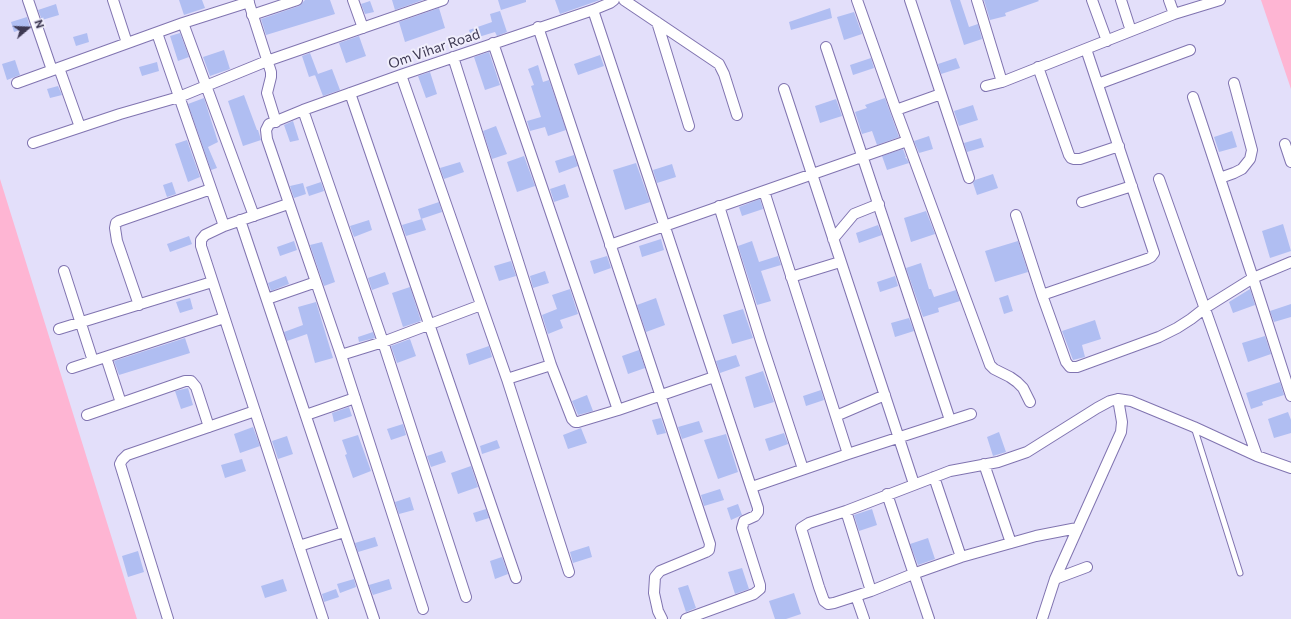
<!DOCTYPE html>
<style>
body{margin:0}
#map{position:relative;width:1291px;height:619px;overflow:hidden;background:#e3dffa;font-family:Commissioner,sans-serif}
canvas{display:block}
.north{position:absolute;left:8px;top:8px;width:40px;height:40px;-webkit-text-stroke:3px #f0eefc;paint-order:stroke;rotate:71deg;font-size:11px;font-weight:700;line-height:16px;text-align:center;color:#3d3852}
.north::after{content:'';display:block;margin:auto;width:14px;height:18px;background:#3d3852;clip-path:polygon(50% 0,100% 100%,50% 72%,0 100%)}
</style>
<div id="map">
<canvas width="1291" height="619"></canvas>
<div class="north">N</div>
</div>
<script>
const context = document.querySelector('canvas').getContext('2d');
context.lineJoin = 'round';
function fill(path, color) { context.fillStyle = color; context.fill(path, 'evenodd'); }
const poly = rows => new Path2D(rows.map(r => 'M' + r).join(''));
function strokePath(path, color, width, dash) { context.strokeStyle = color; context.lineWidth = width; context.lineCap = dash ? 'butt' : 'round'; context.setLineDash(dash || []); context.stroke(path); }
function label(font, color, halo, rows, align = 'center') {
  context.font = font + ' Commissioner,sans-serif'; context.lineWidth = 4; context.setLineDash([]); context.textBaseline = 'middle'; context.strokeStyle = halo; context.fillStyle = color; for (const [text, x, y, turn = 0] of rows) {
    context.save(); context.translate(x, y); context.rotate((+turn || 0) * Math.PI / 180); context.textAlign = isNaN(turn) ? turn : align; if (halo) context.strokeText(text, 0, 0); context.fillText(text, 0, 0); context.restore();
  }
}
fill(poly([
 [1261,0,1291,0,1291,89],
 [0,179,137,619,0,619]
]), '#feb5d3');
fill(poly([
 [179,0,202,0,205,8,184,15],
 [305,0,330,0,335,14,266,35,261,19,299,6],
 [392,0,423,0,395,10],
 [498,0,526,0,526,2,501,10],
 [555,0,600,0,560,14],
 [950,0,960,0,969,27,978,24,982,39,964,45],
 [984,0,1038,0,1039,1,1005,13,1006,16,990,20],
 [370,1,374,12,365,14,361,4],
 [56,4,59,15,42,20,38,10],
 [439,8,445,28,405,42,399,22],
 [830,8,832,18,791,30,789,22],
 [500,11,507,32,497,36,495,32,472,39,469,30,492,22,490,14],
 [854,12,862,34,844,40,837,17],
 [27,17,30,27,14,32,11,22],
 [87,33,89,42,76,46,73,37],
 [180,33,189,57,178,61,170,36],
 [359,36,366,56,346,63,339,43],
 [224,50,230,69,210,76,203,57],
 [489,52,500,85,485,90,474,57],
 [310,53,318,74,309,77,302,56],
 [600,55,604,66,578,75,574,64],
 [871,58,874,68,853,75,850,65],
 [956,58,960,68,941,74,938,64],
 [15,60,20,75,7,80,2,64],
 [157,62,159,71,142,76,139,67],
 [538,65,543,82,549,80,566,130,548,136,545,127,530,131,527,121,541,117,531,86,534,85,528,69],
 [332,69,340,90,323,96,315,75],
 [430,72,437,94,426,98,418,76],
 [58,86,62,95,50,98,47,89],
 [244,95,257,130,258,130,261,140,243,146,228,101],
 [204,98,218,142,208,147,217,168,211,170,188,104],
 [885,98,899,137,877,145,872,131,862,134,855,112,867,108,865,105],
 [836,99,842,116,820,123,815,106],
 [973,105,978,120,959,126,954,111],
 [293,121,299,140,290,142,284,125],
 [496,126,507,154,492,159,483,131],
 [1232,131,1237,147,1219,152,1214,137],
 [929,136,933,149,919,153,914,141],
 [981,138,984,147,967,152,964,143],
 [187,140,200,177,188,182,175,144],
 [903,149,906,157,905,157,907,159,909,163,887,170,882,156],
 [574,155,578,166,559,173,555,161],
 [524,156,535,186,517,192,507,162],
 [460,162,464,172,444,179,440,168],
 [636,163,650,202,625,210,613,170],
 [672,164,676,177,657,183,653,170],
 [993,174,998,188,977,195,973,183,975,180],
 [172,182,176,194,167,197,163,185],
 [321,182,324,191,309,196,306,187],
 [303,183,306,194,294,198,290,186],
 [565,184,569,197,554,202,550,189],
 [760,199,763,209,742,216,739,207],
 [439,202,442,212,421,219,418,209],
 [926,211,935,234,911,242,904,218],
 [422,219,426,230,406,236,402,225],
 [369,220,372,230,354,237,350,226],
 [1283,224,1291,251,1270,258,1262,231],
 [878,225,882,235,859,243,856,233],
 [189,236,192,244,170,252,167,244],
 [661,239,664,250,642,257,639,246],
 [294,241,297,250,280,256,277,247],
 [752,241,759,262,778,256,781,265,761,271,771,301,757,305,738,246],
 [1018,241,1028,272,995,282,985,251],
 [322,242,335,282,324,286,310,245],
 [607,256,611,268,594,274,590,261],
 [511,261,516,276,499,281,494,266],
 [921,263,929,289,931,289,934,297,956,290,960,301,938,308,939,312,923,317,906,268],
 [545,271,549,283,533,288,530,276],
 [385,272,389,284,372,290,368,278],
 [286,276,289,284,271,291,268,283],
 [895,276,898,286,880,292,877,282],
 [410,287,421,321,403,327,392,293],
 [570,289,578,314,560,320,563,328,548,334,542,315,557,309,552,295],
 [1250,289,1255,305,1233,313,1229,302],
 [1008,295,1013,311,1004,314,999,298],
 [190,298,193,309,180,313,176,302],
 [656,298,665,325,646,332,637,305],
 [316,302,333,358,315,363,307,334,287,341,284,332,303,325,298,307],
 [1291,304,1291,317,1274,322,1270,311],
 [743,309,753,338,732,344,723,315],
 [909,318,914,331,895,337,891,323],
 [1095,320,1101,339,1082,345,1085,357,1073,360,1062,331],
 [373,332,375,338,359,342,358,337],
 [1265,336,1271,354,1248,362,1242,343],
 [185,338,190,353,119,375,114,361],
 [410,339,416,356,397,363,391,346],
 [489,346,492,357,469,365,466,354],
 [639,350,645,368,628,374,622,356],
 [736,355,740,366,720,373,716,361],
 [763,371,774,402,754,408,745,377],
 [1280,382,1284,395,1262,402,1263,405,1251,409,1246,393],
 [188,388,193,405,181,409,175,391],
 [821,390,824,400,806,406,803,396],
 [587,395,593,411,578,415,572,401],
 [349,407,352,416,334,422,332,413],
 [1288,412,1291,420,1291,433,1274,438,1268,419],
 [661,418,666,433,657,435,652,420],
 [699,421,703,432,682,439,678,427],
 [403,424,406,435,391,440,387,429],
 [253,427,260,446,240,453,234,434],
 [581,428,587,443,568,449,563,435],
 [999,432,1006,452,993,456,987,437],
 [784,433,788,444,769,451,765,439],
 [726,434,738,472,718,479,704,440],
 [358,435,371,471,353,478,345,455,347,454,342,440],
 [287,436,293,454,278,459,272,441],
 [497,440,500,448,482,454,480,446],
 [442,451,446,462,431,467,427,456],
 [242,459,246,471,225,478,221,465],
 [471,466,478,487,458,494,451,473],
 [720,489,724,500,704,506,701,495],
 [410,497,414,510,399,514,395,502],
 [738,504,742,515,731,520,727,508],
 [486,509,489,518,476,522,473,513],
 [872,509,877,525,859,531,854,515],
 [375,537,378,546,358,552,355,543],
 [928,538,935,559,918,565,910,544],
 [589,546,592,557,573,563,570,552],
 [138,551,144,572,128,577,122,556],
 [502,557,508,574,495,579,490,561],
 [742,568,749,589,735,594,728,572],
 [283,579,287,591,265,598,261,586],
 [354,579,356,587,340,593,337,584],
 [389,579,392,589,373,595,369,585],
 [688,585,696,608,686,612,678,588],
 [336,589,339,597,324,602,322,594],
 [794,593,801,614,786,619,775,619,769,601]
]), '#b0bef2');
const lane = poly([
 [1194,427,1240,573]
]);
const street = poly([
 [28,0,52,70],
 [113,0,127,43],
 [248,0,271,72,271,77,267,93,276,122],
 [353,0,363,28],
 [624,0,719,64,724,74,737,115],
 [857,0,896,110,990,365,994,369,1010,377,1017,382,1023,388,1030,402],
 [910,0,969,178],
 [977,0,1002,82],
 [1092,0,1107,41],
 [1121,0,1131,31],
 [1169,0,1174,14],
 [593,10,758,508,758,512,755,516,744,521,742,528,760,585,760,589,754,594,686,619],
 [252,15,297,0],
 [657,22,689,126],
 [183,23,254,216],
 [538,27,710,544,709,550,706,552,660,571,655,577,654,593,658,611,662,619],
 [157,33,224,226],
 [493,43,618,410],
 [826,47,950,420],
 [453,57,551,365,572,419,575,422,578,422,618,410,714,377],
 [1038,67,1069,155,1071,158,1074,159,1080,159,1119,146],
 [59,68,80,127],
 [401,75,507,379,569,572],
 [17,83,183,23,249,2],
 [1098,84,1190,50],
 [986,86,1002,82,1174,14,1220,0],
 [784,89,914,484],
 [350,93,516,578],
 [1193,97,1253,278,1291,396],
 [303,110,383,342,466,597],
 [896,110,941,94],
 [33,143,120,114,179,97,267,61,443,0],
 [1285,144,1291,162],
 [1220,178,1234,173,1242,169,1250,159,1252,150,1234,83],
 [1159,179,1257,456],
 [764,191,848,454],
 [1082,202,1132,186],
 [288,204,224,226,205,235,201,240,201,246,323,619],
 [719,206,761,341,803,469],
 [1016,215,1042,295,1066,362,1070,367,1077,367,1159,337,1177,328,1191,319,1205,308,1253,278,1291,262],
 [240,220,374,619],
 [833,239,854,214,879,204],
 [610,245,907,141],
 [64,271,93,361],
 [791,277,840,262],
 [1042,295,1147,259,1151,257,1154,253,1086,49],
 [267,299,316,282],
 [139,305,117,241,115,228,116,223,119,221,211,189],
 [59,329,212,282],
 [341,355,383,342,481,305],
 [106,357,121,403],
 [72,368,224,318],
 [507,379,551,365],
 [87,415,185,381,191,381,196,387,209,427],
 [306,415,355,398],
 [836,416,885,395],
 [984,464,1011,543],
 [934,477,961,557],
 [752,487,848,454,971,414],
 [887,494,929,619],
 [846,511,871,591],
 [1077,528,1036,536,961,557,913,574,871,591,834,603,828,604,824,601,819,587,801,528,809,523,846,511,950,471,998,462,1027,452,1097,408,1110,401,1118,399,1131,401,1194,427,1257,456,1291,468],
 [299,546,344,532],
 [1055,579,1087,567],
 [856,596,864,619],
 [423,609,341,355,267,139,266,130,269,124,303,110,401,75,593,10,610,3,614,0],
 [168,619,120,464,122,460,127,455,255,411],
 [1042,619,1055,579,1121,432,1122,422,1118,399]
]);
strokePath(lane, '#8074b0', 7);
strokePath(street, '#8074b0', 12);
strokePath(lane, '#fff', 5);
strokePath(street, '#fff', 10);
label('14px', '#3d3852', '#f0eefc', [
 ["Om Vihar Road",434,49,-19]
]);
</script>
